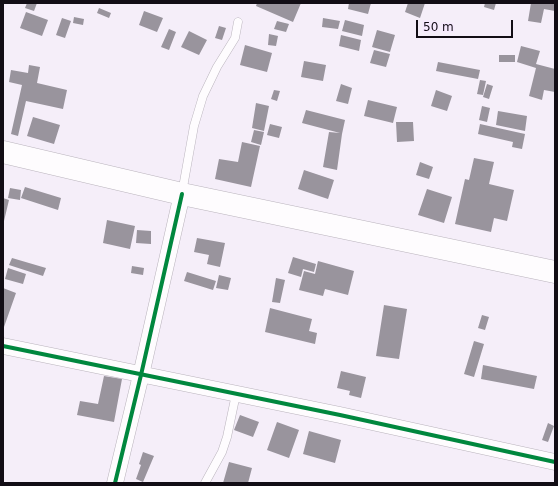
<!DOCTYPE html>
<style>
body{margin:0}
#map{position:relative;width:558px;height:486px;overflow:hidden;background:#f5eef9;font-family:"DejaVu Sans",sans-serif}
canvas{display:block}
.frame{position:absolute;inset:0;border:4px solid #120d15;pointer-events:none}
.scale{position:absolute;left:416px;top:20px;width:97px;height:18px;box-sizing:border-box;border:2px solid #120d15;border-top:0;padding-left:5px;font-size:12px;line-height:14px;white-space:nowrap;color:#120d15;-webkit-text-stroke:3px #f6e9fe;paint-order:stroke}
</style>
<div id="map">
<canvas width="558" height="486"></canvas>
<div class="frame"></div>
<div class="scale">50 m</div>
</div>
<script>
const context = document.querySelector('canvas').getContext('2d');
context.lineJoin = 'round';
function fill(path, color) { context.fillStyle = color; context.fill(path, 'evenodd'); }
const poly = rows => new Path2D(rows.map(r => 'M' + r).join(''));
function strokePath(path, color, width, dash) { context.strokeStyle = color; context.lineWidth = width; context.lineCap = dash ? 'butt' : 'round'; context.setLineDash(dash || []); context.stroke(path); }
fill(poly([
 [27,3,37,3,34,11,25,8],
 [257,3,301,3,293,22,256,6],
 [349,3,371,3,368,14,348,9],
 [408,3,425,3,420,18,405,12],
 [485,3,496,3,494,10,484,7],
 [531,3,555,3,555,11,544,9,541,23,528,21],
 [99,8,111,13,109,18,97,13],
 [144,11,163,18,157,32,139,25],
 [26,12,48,20,42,36,20,28],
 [74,17,84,19,83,25,73,23],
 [62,18,71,21,65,38,56,35],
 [323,18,340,21,338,29,322,27],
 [345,20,364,25,362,36,342,31],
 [277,21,289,24,286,32,274,29],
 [219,26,226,28,222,40,215,38],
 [169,29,176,32,169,50,161,47],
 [377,30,395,35,390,52,372,47],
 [189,31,207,40,199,55,181,47],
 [269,34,278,36,276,46,268,45],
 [341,35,361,40,359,51,339,46],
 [245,45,272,53,267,72,240,65],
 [521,46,540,51,536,64,555,69,555,92,544,90,542,100,529,96,536,68,517,62],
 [374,50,390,54,386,67,370,63],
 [499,55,515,55,515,62,499,62],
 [304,61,326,65,323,81,301,77],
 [438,62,480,70,478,79,436,71],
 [29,65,40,67,37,83,67,90,63,109,26,101,18,136,11,134,22,85,9,82,11,70,28,73],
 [480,80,486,81,483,95,477,94],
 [341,84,352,88,348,104,336,101],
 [487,84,493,86,489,99,483,97],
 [274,90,280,91,277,101,271,99],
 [436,90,452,96,447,111,431,106],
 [368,100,397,107,393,123,364,116],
 [256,103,269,106,264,131,252,128],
 [482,106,490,108,487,122,479,120],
 [306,110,345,120,342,134,337,170,323,167,329,132,340,133,302,123],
 [498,111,527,116,525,131,496,125],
 [33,117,60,125,54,144,27,136],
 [396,122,413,122,414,141,397,142],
 [270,124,282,127,279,138,267,135],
 [480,124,525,134,522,149,512,147,513,142,478,134],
 [254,130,264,132,261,145,251,142],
 [242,142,260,146,251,187,215,179,219,159,238,162],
 [474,158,494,162,489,184,514,190,507,221,494,218,491,232,455,224,465,179,469,180],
 [420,162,433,167,429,179,416,175],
 [304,170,334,180,328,199,298,189],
 [25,187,61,198,58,210,21,198],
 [10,188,21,190,20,200,8,198],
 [427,189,452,197,444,223,418,215],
 [3,198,9,200,4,221,3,221],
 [107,220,135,226,130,249,103,243],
 [137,230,151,231,151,244,136,243],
 [197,238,225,243,220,267,207,264,209,255,194,252],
 [293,257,316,264,314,272,303,269,301,277,288,273],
 [12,258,46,268,43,276,9,265],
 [318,261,354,271,348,295,325,289,323,296,299,290,304,271,315,274],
 [132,266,144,268,143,275,131,273],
 [8,268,26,274,23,284,5,279],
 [187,272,216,281,213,290,184,281],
 [219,275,231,278,228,290,216,288],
 [276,278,285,280,280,303,272,302],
 [3,288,16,293,4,327,3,326],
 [384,305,407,309,399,359,376,356],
 [270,308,312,319,309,331,317,333,315,344,265,332],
 [482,315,489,317,485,330,478,328],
 [474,341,484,344,474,377,464,374],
 [483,365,537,376,534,389,481,379],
 [341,371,366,377,361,398,349,395,350,391,337,388],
 [104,376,122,379,114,422,77,415,80,401,98,404],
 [240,415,259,422,253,437,234,430],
 [277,422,299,430,289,458,267,450],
 [548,423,554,426,548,442,542,440],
 [309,431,341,440,335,463,303,454],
 [143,452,154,456,143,482,136,479,141,465,139,464],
 [229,462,252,468,248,483,223,483]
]), '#99949d');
const service = poly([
 [182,193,194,126,203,96,217,67,235,38,238,22],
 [205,483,222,452,227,437,236,394]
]);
const minor = poly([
 [3,346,340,415,555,462],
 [115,483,141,375,182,194]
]);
const secondary = poly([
 [3,152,182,194,555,272]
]);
strokePath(service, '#bab4bd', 9);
strokePath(minor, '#bab4bd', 17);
strokePath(secondary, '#bab4bd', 23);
strokePath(service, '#fefcfe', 8);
strokePath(minor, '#fefcfe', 16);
strokePath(secondary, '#fefcfe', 22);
strokePath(poly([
 [3,346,340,415,555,462],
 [115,483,141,375,182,194]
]), '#00873e', 4);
</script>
